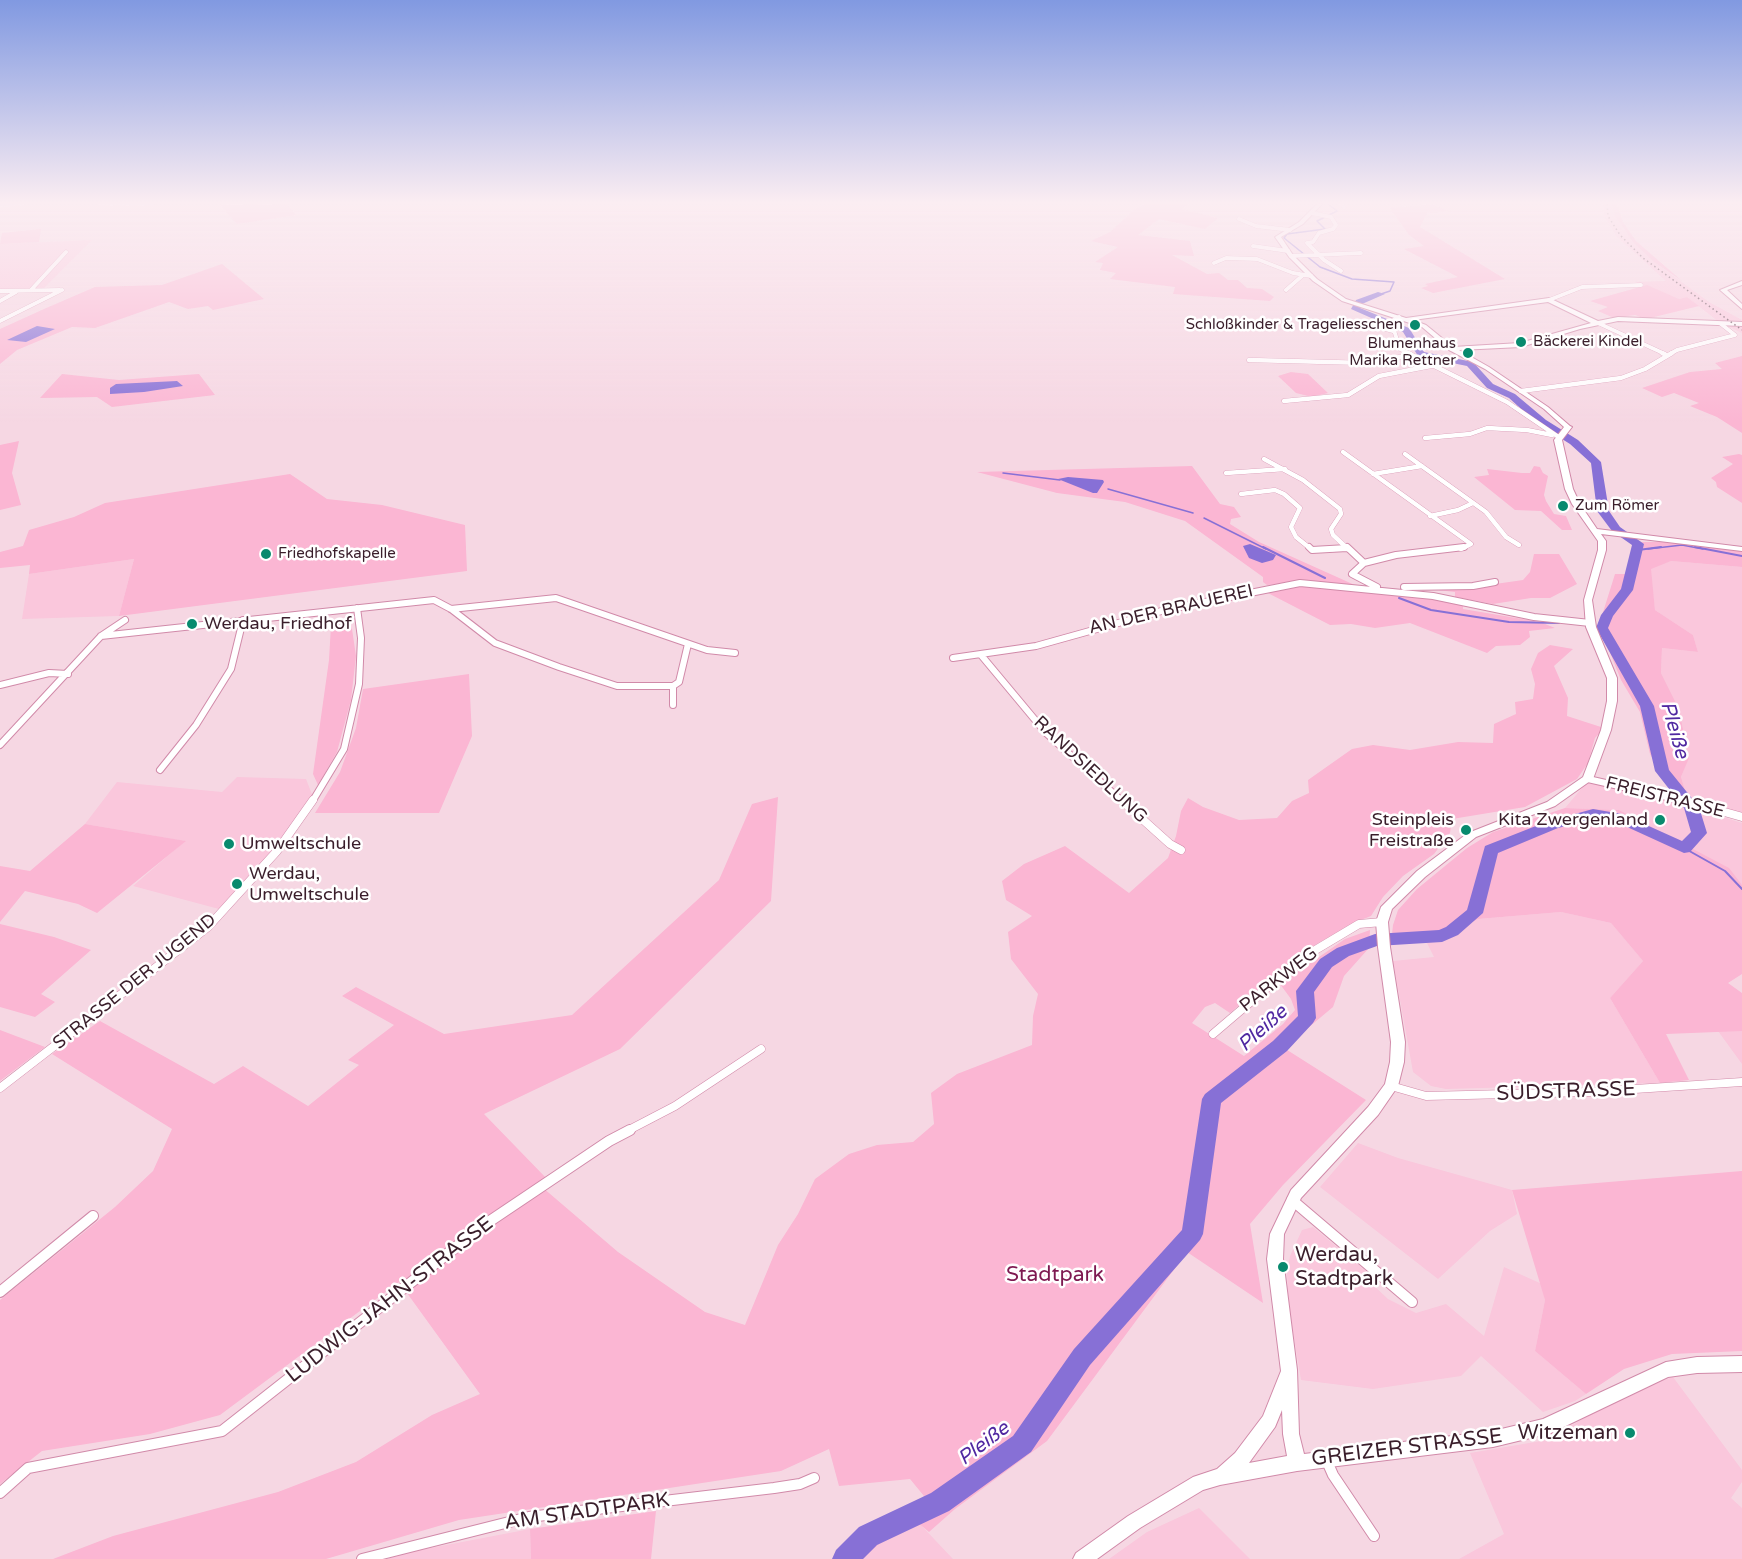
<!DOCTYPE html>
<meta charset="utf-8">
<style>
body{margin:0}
canvas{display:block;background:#f6d7e3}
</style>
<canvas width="1742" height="1559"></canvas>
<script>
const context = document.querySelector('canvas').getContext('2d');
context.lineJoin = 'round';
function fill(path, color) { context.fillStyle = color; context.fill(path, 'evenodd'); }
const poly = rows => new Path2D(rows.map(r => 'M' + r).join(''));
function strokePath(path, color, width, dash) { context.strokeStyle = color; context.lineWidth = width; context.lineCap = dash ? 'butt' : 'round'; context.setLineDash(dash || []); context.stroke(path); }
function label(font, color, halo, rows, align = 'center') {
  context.font = font + ' "Varela Round",sans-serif'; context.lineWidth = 5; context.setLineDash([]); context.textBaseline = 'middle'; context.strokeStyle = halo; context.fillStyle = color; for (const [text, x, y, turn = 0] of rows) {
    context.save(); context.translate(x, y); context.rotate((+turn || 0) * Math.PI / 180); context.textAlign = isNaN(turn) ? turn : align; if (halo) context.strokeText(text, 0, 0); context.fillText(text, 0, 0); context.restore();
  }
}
fill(poly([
 [1603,204,1612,204,1623,229,1654,262,1709,302,1742,320,1742,333,1719,322,1687,297,1679,299,1635,282,1666,281,1616,236,1604,215],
 [92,240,44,288,0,290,0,244],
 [134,559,119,616,22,619,29,574],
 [1671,561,1742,567,1742,814,1687,797,1681,777,1689,757,1679,709,1661,673,1662,648,1698,652,1693,635,1655,610,1650,568],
 [237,777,306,779,313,797,275,848,219,909,133,886,185,841,85,824,117,782,222,792],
 [1587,782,1679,803,1742,823,1742,885,1673,840,1619,810,1565,808],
 [1561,912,1611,923,1643,961,1610,998,1660,1083,1446,1089,1431,1086,1413,1072,1393,961,1434,957,1426,941,1444,938,1478,919],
 [1718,1031,1742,1031,1742,1064],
 [1358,1143,1398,1158,1512,1190,1517,1214,1490,1231,1438,1279,1320,1187],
 [1313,1227,1374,1278,1370,1282,1388,1299,1416,1313,1446,1304,1484,1336,1504,1267,1542,1284,1545,1300,1535,1351,1586,1394,1575,1401,1543,1412,1481,1356,1461,1376,1373,1389,1301,1380,1289,1308,1287,1274,1290,1256,1302,1230],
 [1673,1377,1742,1470,1742,1482,1731,1498,1742,1508,1742,1559,1459,1559,1504,1534,1470,1453,1547,1440,1626,1393],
 [1199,1508,1250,1559,1109,1559,1147,1532],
 [918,1522,953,1559,862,1559,886,1538],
 [530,1529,531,1559,389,1559,389,1556]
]), '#fac7dc');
fill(poly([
 [287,204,296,215,237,224,220,205],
 [1144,204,1189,204,1181,209,1218,218,1205,229,1159,219,1138,235,1190,241,1194,256,1172,255,1207,274,1219,273,1228,280,1238,280,1247,288,1262,289,1274,297,1270,301,1173,294,1175,287,1110,279,1116,273,1100,270,1103,263,1095,262,1118,247,1091,241,1110,232,1134,210],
 [1433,204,1448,211,1427,213,1420,227,1505,279,1433,293,1421,288,1428,286,1425,284,1458,277,1404,249,1424,246,1409,235,1390,208],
 [1612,204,1617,204,1623,222,1636,241,1682,281,1654,262,1633,242,1615,216],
 [41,229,39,242,0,244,2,233],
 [222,264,264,299,213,310,208,306,188,309,169,302,95,328,72,327,17,350,0,364,0,329,44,309,95,287,162,285],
 [1647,285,1679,299,1687,297,1699,306,1646,319,1635,315,1614,318,1598,311,1608,307,1590,301],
 [1742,356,1742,433,1717,417,1690,406,1699,403,1674,393,1662,397,1642,388,1690,372,1722,369,1715,363],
 [1291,372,1308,374,1328,393,1312,397,1296,393,1278,376],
 [62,374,119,380,199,374,215,395,112,407,97,397,40,398],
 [19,441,12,473,21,505,0,510,0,445],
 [1739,454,1742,455,1742,503,1717,487,1716,482,1711,478,1733,464,1722,457],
 [1192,466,1220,504,1234,507,1241,517,1231,519,1230,524,1259,542,1357,586,1312,581,1267,585,1263,582,1263,577,1185,521,1125,502,1057,493,977,472],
 [1534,466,1540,467,1543,473,1548,476,1544,495,1546,501,1554,514,1566,516,1572,530,1562,530,1541,511,1515,510,1474,477,1489,475,1487,469,1522,473,1530,473],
 [290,474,327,499,382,505,465,525,467,571,119,616,134,559,29,574,30,565,0,568,0,552,23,546,29,530,74,517,105,503],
 [1642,542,1671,542,1742,550,1742,567,1671,561,1651,569,1655,610,1693,635,1698,652,1662,648,1661,673,1679,709,1689,758,1681,777,1687,797,1674,794,1650,754,1640,712,1621,680,1599,625,1615,574,1629,574],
 [1534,554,1559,554,1577,584,1550,598,1531,598,1493,604,1455,597,1455,592,1427,589,1460,589,1523,580,1530,572],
 [1307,585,1463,602,1463,609,1540,622,1555,628,1529,631,1530,637,1520,645,1496,646,1487,653,1410,623,1375,628,1351,624,1330,625,1264,591],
 [351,622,356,656,351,700,337,752,318,785,313,774,329,660,331,625],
 [1550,645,1573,649,1554,666,1568,698,1567,716,1604,728,1595,738,1588,763,1577,779,1525,807,1452,819,1450,833,1434,854,1403,876,1383,897,1371,916,1351,924,1298,955,1230,1013,1215,1003,1205,1007,1192,1023,1244,1056,1283,1024,1295,1010,1291,999,1280,984,1345,939,1370,930,1369,948,1344,976,1333,1007,1284,1048,1366,1100,1283,1185,1250,1224,1263,1303,1187,1252,1047,1441,955,1509,929,1532,917,1522,886,1538,862,1559,835,1559,846,1547,878,1522,913,1507,924,1496,910,1479,839,1486,829,1449,781,1471,459,1520,326,1559,53,1559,113,1536,278,1492,356,1462,432,1415,480,1394,399,1282,220,1415,150,1434,42,1451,0,1484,0,1300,115,1207,153,1171,172,1129,52,1054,100,1021,214,1084,243,1066,308,1106,359,1065,348,1060,394,1025,342,996,356,987,444,1034,572,1015,719,880,752,804,778,797,771,901,620,1049,484,1114,549,1181,542,1187,618,1252,705,1312,745,1325,778,1245,798,1214,815,1179,849,1154,877,1145,913,1142,934,1124,931,1093,957,1074,1032,1045,1033,1016,1038,994,1011,959,1008,932,1032,916,1006,900,1002,881,1024,864,1065,846,1129,893,1168,858,1176,836,1181,811,1188,798,1203,807,1239,820,1277,818,1292,801,1309,793,1308,780,1352,749,1373,745,1410,750,1458,742,1493,743,1494,724,1516,714,1515,702,1533,699,1535,684,1531,669,1538,653],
 [469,674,472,736,439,813,315,813,340,772,356,728,363,689],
 [1565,808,1619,810,1729,868,1742,885,1742,974,1728,983,1742,993,1742,1031,1666,1034,1689,1080,1660,1083,1610,998,1643,961,1611,923,1561,912,1478,919,1444,938,1391,943,1393,925,1398,910,1417,889,1467,848,1493,832],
 [85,824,186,841,97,913,78,904,25,891,0,922,0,866,30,871],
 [0,924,54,937,91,950,41,994,55,1002,35,1017,0,1007],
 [0,1030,45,1047,0,1081],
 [1742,1171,1742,1351,1672,1354,1624,1369,1586,1394,1535,1351,1545,1300,1512,1190],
 [656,1511,651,1559,531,1559,530,1529]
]), '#fbb6d3');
fill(poly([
 [37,326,55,329,26,342,7,340],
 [177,381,183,386,144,392,110,394,110,388,116,384],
 [1068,477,1103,480,1104,482,1097,493,1093,493,1058,479],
 [1250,544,1276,555,1273,560,1262,563,1249,558,1243,546]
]), '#8770d6');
strokePath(poly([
 [1328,204,1337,211,1317,221,1325,229,1287,234,1284,238,1320,267,1352,279,1394,282,1390,291,1381,294],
 [1003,473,1060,480],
 [1108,489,1193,513],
 [1204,518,1266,549],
 [1648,549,1682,545,1703,549]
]), '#8770d6', 1.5);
strokePath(poly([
 [1263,547,1325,578],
 [1695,547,1742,556],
 [1638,550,1661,547],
 [1399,598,1431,610,1509,622,1559,623],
 [1684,848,1725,871,1742,889]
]), '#8770d6', 2);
fill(poly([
 [1378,292,1385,294,1362,304,1360,308,1409,328,1424,352,1473,362,1493,384,1515,394,1546,420,1578,440,1601,462,1609,511,1620,527,1644,544,1633,590,1613,616,1608,628,1654,706,1669,770,1699,807,1707,833,1690,852,1684,853,1614,821,1593,819,1558,828,1498,853,1483,913,1458,935,1442,942,1377,946,1349,956,1332,967,1314,992,1316,1018,1313,1023,1287,1051,1221,1103,1203,1234,1200,1240,1090,1365,1031,1452,949,1511,877,1545,863,1559,832,1559,836,1550,859,1527,931,1493,1013,1436,1074,1349,1182,1230,1202,1099,1205,1094,1273,1041,1298,1016,1296,991,1320,959,1337,948,1375,934,1439,930,1446,927,1467,910,1485,846,1546,822,1593,809,1622,814,1682,841,1691,832,1684,808,1655,771,1640,706,1596,628,1601,615,1621,589,1632,545,1612,531,1597,511,1591,463,1570,444,1538,424,1509,398,1487,388,1467,366,1418,356,1403,332,1351,309,1356,300,1378,292]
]), '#8770d6');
const streetFar4 = poly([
 [1342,204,1344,207],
 [1312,213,1331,217,1336,225,1333,229,1319,233,1313,242,1307,243,1324,260,1341,271],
 [1239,219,1256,226,1290,230],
 [1253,246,1288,251],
 [1291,256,1361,253],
 [1214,263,1226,258,1257,259,1293,273,1311,276],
 [31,290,66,252],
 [1286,290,1302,276],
 [0,291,60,290],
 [1549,300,1582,287,1641,285],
 [0,301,16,292],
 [1399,317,1392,321,1392,324,1400,349,1411,354],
 [0,321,62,290],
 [1359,322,1393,331],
 [1598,323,1665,354],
 [1670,354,1677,350,1735,335,1721,324]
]);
const streetFar3 = poly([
 [1408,353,1507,402,1560,438],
 [1662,353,1666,355],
 [1249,360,1367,363,1411,355],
 [1521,391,1621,378,1645,369,1672,353],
 [1284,401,1348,395,1379,376,1436,365],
 [1425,438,1470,434,1487,428,1527,430,1552,435],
 [1343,452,1471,544,1461,549],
 [1405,454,1486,512,1506,537,1519,545],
 [1264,459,1303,480,1340,509,1341,514,1331,529,1333,535,1348,549],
 [1226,473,1285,469],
 [1373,474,1422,466],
 [1241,494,1275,490,1284,494,1300,508,1291,527,1296,537,1311,549],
 [1430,516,1458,510,1473,503],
 [1332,549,1347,548]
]);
const streetFar2 = poly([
 [1309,547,1312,550,1347,548],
 [1347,547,1364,563],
 [1377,587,1352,574,1364,563,1396,555,1464,547],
 [1404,587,1473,586,1495,582],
 [451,609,556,598,707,650,735,653],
 [101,636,434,600,451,609,495,643,559,667,617,686,673,686],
 [981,655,1046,733,1123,802],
 [953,658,1036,646,1165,610,1300,583,1433,596,1534,617,1590,623],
 [0,685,49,673,68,674],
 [673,705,673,686,679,682,688,644],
 [0,745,101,636,125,620],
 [160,770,196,725,231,669,243,620],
 [1588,779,1689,802],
 [312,802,344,749,359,684,361,638,357,608]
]);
const streetFar1 = poly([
 [1121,800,1170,844,1181,850],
 [1682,800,1742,817],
 [1213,1034,1302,958,1359,924,1382,922],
 [1391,1086,1426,1096,1589,1092,1742,1082],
 [0,1088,208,927,277,851,313,800],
 [627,1131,675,1106,761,1049]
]);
const street = poly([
 [1292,1200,1412,1302],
 [0,1292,93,1216],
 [1326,1459,1333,1475,1374,1536],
 [0,1493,28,1468,222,1431,484,1225,609,1141,630,1130],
 [362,1559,529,1517,774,1488,800,1484,814,1478]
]);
const secondary = poly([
 [1317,204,1322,204,1303,224,1281,237,1293,255,1317,279,1346,299,1406,318,1549,298,1598,321,1618,317,1742,322,1742,326,1618,321,1580,329,1521,347,1459,350,1489,367,1548,407,1570,426,1572,427,1562,440,1573,489,1580,504,1597,529,1742,547,1742,551,1601,534,1606,541,1606,550,1592,600,1596,627,1617,678,1617,701,1611,730,1593,779,1555,806,1476,837,1425,877,1392,909,1388,922,1390,947,1405,1042,1404,1062,1398,1086,1378,1115,1301,1198,1284,1234,1283,1259,1297,1370,1299,1434,1304,1454,1493,1431,1543,1419,1666,1362,1697,1357,1742,1356,1742,1372,1697,1373,1668,1377,1551,1433,1493,1447,1297,1471,1220,1485,1203,1490,1140,1528,1097,1559,1073,1559,1076,1553,1128,1516,1193,1477,1217,1469,1235,1453,1263,1416,1281,1371,1267,1259,1270,1234,1291,1190,1368,1107,1385,1084,1390,1062,1391,1042,1378,947,1376,922,1381,907,1417,871,1468,833,1547,802,1583,777,1601,730,1607,701,1607,678,1586,627,1584,600,1598,550,1598,541,1572,504,1565,489,1554,440,1564,427,1544,409,1485,369,1449,350,1422,327,1342,301,1313,281,1289,257,1275,237,1299,222,1317,204],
 [1548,302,1591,323,1520,343,1453,347,1426,325,1413,320,1548,302],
 [1282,1410,1283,1434,1287,1456,1249,1463,1275,1427,1282,1410],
 [1742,281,1742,285,1727,290,1742,304,1742,309,1720,290,1742,281]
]);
const primary = poly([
 [0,204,23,204,0,206,0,204],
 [99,204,154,204,152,205,99,204]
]);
strokePath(streetFar4, '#d18aa9', 4.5);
strokePath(streetFar3, '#d18aa9', 5);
strokePath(streetFar2, '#d18aa9', 8);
strokePath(streetFar1, '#d18aa9', 9);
strokePath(street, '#d18aa9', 12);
strokePath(secondary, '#d18aa9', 2);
strokePath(primary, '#fff', 2);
strokePath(streetFar4, '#fff', 4);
strokePath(streetFar3, '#fff', 4.5);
strokePath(streetFar2, '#fff', 6);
strokePath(streetFar1, '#fff', 8);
strokePath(street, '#fff', 10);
fill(secondary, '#fff');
fill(primary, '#c2e6f9');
strokePath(poly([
 [1607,204,1608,216,1620,235,1643,258,1742,330]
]), '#674a57', 1.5, [1.5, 3]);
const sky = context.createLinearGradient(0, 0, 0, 422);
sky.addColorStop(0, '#8199e1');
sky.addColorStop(0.48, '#fbedf2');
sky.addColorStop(1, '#fbedf200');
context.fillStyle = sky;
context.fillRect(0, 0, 1742, 422);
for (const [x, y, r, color] of [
 [1415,325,6,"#088a6e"],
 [1521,342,6,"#088a6e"],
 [1468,353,6,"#088a6e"],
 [1563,506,6,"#088a6e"],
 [266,554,6,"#088a6e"],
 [192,624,6,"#088a6e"],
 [1660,820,6,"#088a6e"],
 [1466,830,6,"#088a6e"],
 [229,844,6,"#088a6e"],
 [237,884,6,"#088a6e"],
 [1283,1267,6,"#088a6e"],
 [1630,1433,6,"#088a6e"]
]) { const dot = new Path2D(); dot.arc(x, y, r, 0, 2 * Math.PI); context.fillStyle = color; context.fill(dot); strokePath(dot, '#fff', 2); }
label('15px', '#3a1e2b', '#fff', [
 ["Schloßkinder & Trageliesschen",1403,325,"right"],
 ["Bäckerei Kindel",1533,342],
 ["Blumenhaus",1456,344,"right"],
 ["Marika Rettner",1456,361,"right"],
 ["Zum Römer",1575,506],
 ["Friedhofskapelle",278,554]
], 'left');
label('18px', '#3a1e2b', '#fff', [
 ["AN DER BRAUEREI",1171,610,-13],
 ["RANDSIEDLUNG",1090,770,43],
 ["FREISTRASSE",1665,798,14],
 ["PARKWEG",1279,980,-38],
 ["STRASSE DER JUGEND",135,982,-39]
]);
label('18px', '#3a1e2b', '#fff', [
 ["Werdau, Friedhof",204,624],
 ["Steinpleis",1454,820,"right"],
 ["Freistraße",1454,841,"right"],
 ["Kita Zwergenland",1648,820,"right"],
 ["Umweltschule",241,844],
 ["Werdau,",249,874],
 ["Umweltschule",249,895]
], 'left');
label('italic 20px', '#5028a1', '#fff', [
 ["Pleiße",1674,730,74],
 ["Pleiße",1263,1029,-42],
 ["Pleiße",984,1444,-37]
]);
label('21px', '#3a1e2b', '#fff', [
 ["SÜDSTRASSE",1566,1092,-2],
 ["LUDWIG-JAHN-STRASSE",390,1300,-38],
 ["GREIZER STRASSE",1407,1448,-7],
 ["AM STADTPARK",587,1512,-8]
]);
label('21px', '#3a1e2b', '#fff', [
 ["Werdau,",1295,1255],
 ["Stadtpark",1295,1279],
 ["Witzeman",1618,1433,"right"]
], 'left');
label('21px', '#7e1951', '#fff', [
 ["Stadtpark",1055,1275]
]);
</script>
